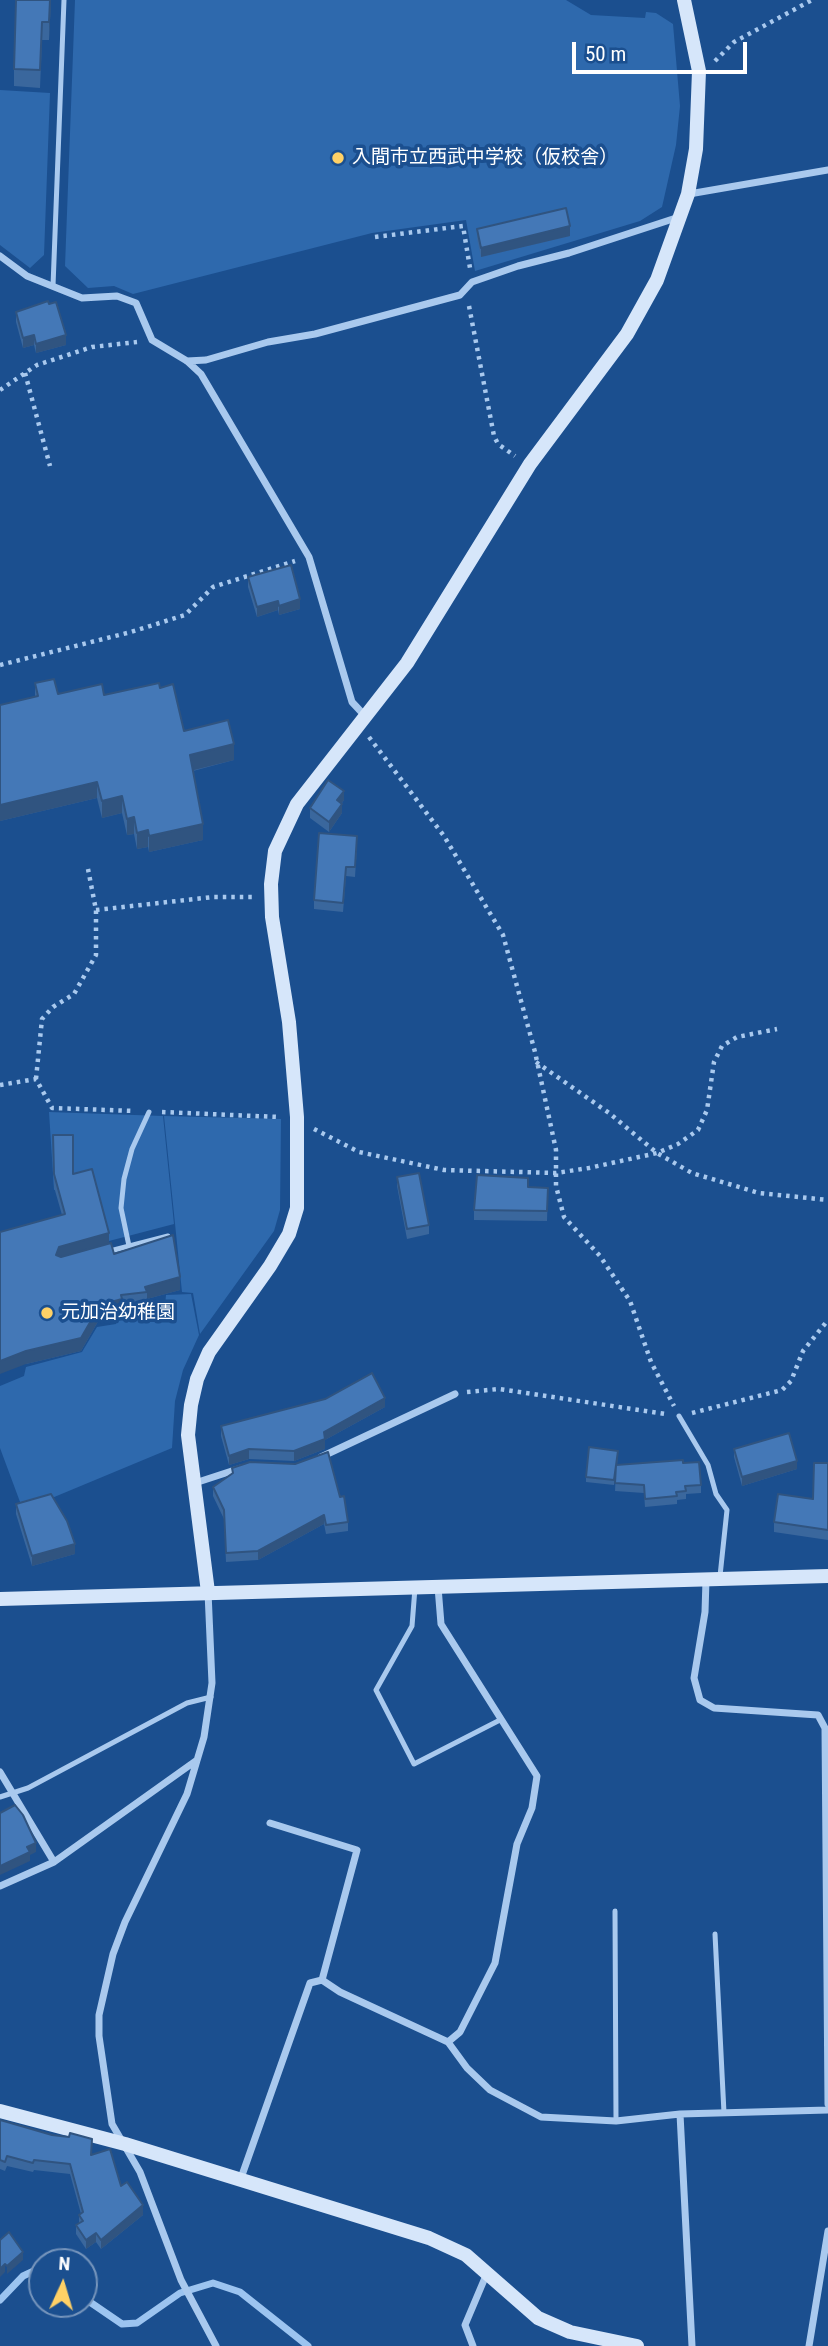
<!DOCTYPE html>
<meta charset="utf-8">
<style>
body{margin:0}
#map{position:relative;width:828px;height:2346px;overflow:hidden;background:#1b4f8f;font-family:"Roboto Condensed",sans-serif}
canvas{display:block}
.north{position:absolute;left:28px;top:2248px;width:70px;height:70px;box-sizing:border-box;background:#1b4f8f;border:2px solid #7695bc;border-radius:50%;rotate:4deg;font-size:19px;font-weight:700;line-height:28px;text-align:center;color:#fff}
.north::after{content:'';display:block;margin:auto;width:24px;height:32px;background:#ffd166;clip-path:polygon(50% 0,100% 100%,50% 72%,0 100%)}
.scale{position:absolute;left:572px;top:42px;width:175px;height:32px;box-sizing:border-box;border:4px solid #fff;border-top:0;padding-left:9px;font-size:21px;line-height:24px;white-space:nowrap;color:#fff;-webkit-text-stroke:5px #1b4f8f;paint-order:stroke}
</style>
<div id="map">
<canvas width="828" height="2346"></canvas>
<div class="north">N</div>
<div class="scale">50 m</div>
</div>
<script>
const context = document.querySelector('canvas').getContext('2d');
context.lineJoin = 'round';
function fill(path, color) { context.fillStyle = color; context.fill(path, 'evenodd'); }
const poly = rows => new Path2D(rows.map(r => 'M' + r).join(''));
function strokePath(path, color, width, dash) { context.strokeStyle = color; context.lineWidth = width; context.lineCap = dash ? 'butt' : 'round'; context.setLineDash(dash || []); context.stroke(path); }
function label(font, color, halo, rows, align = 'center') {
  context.font = font + ' "Roboto Condensed","Noto Sans JP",sans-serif'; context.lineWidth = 7; context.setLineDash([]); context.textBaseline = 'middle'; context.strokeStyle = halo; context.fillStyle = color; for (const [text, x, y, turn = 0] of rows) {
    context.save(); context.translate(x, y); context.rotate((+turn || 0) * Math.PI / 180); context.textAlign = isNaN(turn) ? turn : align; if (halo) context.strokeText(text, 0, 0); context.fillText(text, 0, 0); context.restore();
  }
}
fill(poly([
 [75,0,566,0,591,15,645,18,646,12,656,13,673,24,680,106,676,145,662,207,640,221,475,271,466,220,372,233,133,294,114,286,88,288,65,266],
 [0,90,50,93,44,255,30,268,0,245],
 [49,1112,163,1116,174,1224,109,1241,93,1181,54,1190],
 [164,1116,281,1119,280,1210,274,1231,200,1334,193,1293,182,1292],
 [191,1294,199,1335,183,1370,175,1401,172,1448,23,1510,0,1448,0,1386,24,1376,26,1367,82,1352,97,1327,116,1324,115,1316,141,1312,142,1307,165,1306,166,1295]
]), '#2e69ad');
strokePath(poly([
 [84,2298,122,2324,137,2323,180,2293,213,2283,240,2292,308,2346],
 [0,2300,23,2276,38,2269,42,2271]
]), '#9cc4f0', 7);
strokePath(poly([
 [715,61,734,42,812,0],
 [375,237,463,226,470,268],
 [469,306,494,436,498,444,515,456],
 [25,373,50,466],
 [0,390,37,365,92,347,137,342],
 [0,665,131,632,185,615,213,587,295,561],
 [369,737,444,836,503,935,535,1052,556,1150,556,1186,564,1217,600,1256,630,1301,651,1362,674,1406],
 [96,910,213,897,256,897],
 [536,1062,609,1113,657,1153,692,1173,759,1193,828,1200],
 [36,1079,42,1019,53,1007,74,994,96,955,96,910,88,869],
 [0,1085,36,1079,52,1108,135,1111],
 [162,1112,279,1117],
 [314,1129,359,1152,444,1170,556,1173,589,1168,657,1153,678,1144,698,1130,707,1110,714,1062,722,1046,737,1037,777,1029],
 [467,1392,499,1389,666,1414],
 [692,1413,782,1390,791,1381,803,1351,828,1320]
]), '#a9c9ee', 4.5, [3.5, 5]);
strokePath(poly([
 [53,286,64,0],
 [129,1246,121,1208,124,1179,132,1149,149,1112],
 [106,1252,168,1236],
 [679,1416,708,1465,716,1494,727,1510,720,1576],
 [415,1588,412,1626,376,1690,414,1764,500,1720],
 [0,1797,28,1788,187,1703,211,1697],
 [615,1911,616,2121],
 [715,1934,724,2113]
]), '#a9c9ee', 5);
strokePath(poly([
 [689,194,828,170],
 [0,256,27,276,82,298,117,296,136,303,152,340,187,361,201,374,309,557,352,702,366,717],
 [187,361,206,360,268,342,315,334,460,295,472,282,518,266,569,253,679,217],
 [321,1457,455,1394],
 [195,1483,241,1468],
 [706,1580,705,1612,694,1678,700,1700,714,1708,818,1715,825,1728,828,2104],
 [438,1587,441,1624,537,1776,532,1808,517,1844,495,1963,460,2032,448,2042],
 [208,1592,212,1683,204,1737,187,1794,125,1922,113,1954,99,2015,99,2036,112,2124,140,2172,181,2280,216,2346],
 [0,1772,54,1862],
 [270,1823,357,1850,322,1980],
 [0,1886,54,1862,197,1760],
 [680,2114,692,2346],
 [241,2178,310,1983,322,1980,340,1992,448,2042,467,2068,490,2090,541,2117,616,2121,680,2114,828,2110],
 [473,2346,465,2325,487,2273],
 [809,2346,828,2231]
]), '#a9c9ee', 7);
strokePath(poly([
 [208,1592,188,1435,191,1405,197,1379,209,1352,270,1266,289,1234,297,1208,297,1117,289,1022,272,917,271,884,275,851,297,804,407,663,530,464,627,334,657,280,688,194,696,149,699,71,684,0],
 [0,1599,828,1576],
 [0,2111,125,2144,429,2238,466,2255,538,2318,570,2332,637,2346]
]), '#d6e6fa', 14);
fill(poly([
 [51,0,49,40,42,40,40,88,14,86,14,69],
 [477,229,570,236,481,257,477,239],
 [16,312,66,345,36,353,34,345,23,348,16,322],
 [248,577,300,609,279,615,278,610,257,617,248,587],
 [35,683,58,694,104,695,160,688,184,731,234,760,193,771,203,840,149,852,148,847,137,849,134,834,127,835,122,813,102,818,97,798,0,821,0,705,35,697],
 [344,800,342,803,342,813,329,832,310,818,310,808],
 [357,846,355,877,346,876,343,912,314,909,314,900],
 [53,1135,114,1254,180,1290,147,1299,147,1305,122,1308,122,1312,100,1318,81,1351,26,1364,62,1215,54,1187],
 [397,1177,429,1225,429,1234,407,1239,397,1186],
 [528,1187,548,1188,547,1221,474,1220,474,1210],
 [385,1407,325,1440,325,1449,294,1461,249,1459,229,1465,221,1436,221,1426],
 [734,1449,797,1469,742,1486,734,1457],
 [618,1456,617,1465,683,1463,701,1485,701,1493,686,1494,686,1499,677,1500,677,1504,645,1507,644,1493,615,1491,616,1470,614,1485,586,1482,586,1477],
 [828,1463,828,1540,774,1532,774,1522,813,1499],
 [232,1468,340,1497,348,1522,348,1531,326,1534,324,1524,258,1560,226,1562,224,1519,213,1496,213,1487,232,1474],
 [16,1504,75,1554,32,1566,16,1514],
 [0,2120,92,2148,91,2155,121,2186,143,2215,101,2249,96,2242,86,2249,76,2234,76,2225,79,2223,79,2215,81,2214,70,2174,34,2170,33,2172,7,2166,5,2171,0,2169]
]), '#3a679d');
fill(poly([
 [50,0,51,0,49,40,49,22],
 [570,226,570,236,481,257,481,248],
 [34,335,34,345,23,348,23,338],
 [66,335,66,345,36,353,36,344],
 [300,599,300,609,279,615,279,606],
 [278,601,278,610,257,617,257,607],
 [234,744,234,760,190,771,190,755],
 [97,782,97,798,0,821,0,805],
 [344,791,344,800,337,809,337,800],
 [122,796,122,813,102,818,102,801],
 [342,804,342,813,329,832,329,822],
 [134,817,134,834,127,835,127,819],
 [203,824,203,840,149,852,149,836],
 [148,830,148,847,137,849,137,833],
 [109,1233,109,1246,56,1268,56,1255,59,1247],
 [180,1277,180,1290,147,1299,147,1292,145,1287],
 [122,1299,122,1312,100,1318,81,1351,26,1364,0,1374,0,1361,100,1305],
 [385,1398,385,1407,325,1440,325,1449,294,1461,294,1451,324,1432],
 [249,1449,249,1459,229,1465,229,1456],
 [797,1461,797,1469,742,1486,742,1477],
 [324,1515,324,1524,258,1560,258,1551],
 [75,1544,75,1554,32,1566,32,1556],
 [36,1843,36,1852,30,1855,30,1861,0,1875,0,1866,27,1847],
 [143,2205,143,2215,101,2249,101,2240],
 [96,2233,96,2242,86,2249,86,2240],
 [23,2252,23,2260,7,2274,7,2266],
 [5,2264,5,2272,0,2277,0,2269]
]), '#305480');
const building = poly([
 [16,0,50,0,49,22,42,22,40,70,14,69,16,0],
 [566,208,570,226,481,248,477,229,566,208],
 [48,301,49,304,56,302,66,335,36,344,34,335,23,338,16,312,48,301],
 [291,565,300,599,279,606,278,601,257,607,248,577,291,565],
 [54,679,58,694,102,684,104,695,159,683,160,688,173,684,184,731,228,720,234,744,190,755,203,824,149,836,148,830,137,833,134,817,127,819,122,796,102,801,97,782,0,805,0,705,38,696,35,683,54,679],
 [328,780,344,791,337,800,342,804,329,822,310,808,328,780],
 [319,833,357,836,355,867,346,867,343,903,314,900,319,833],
 [53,1135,73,1135,73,1174,92,1169,109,1233,59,1247,56,1255,61,1257,111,1243,114,1254,173,1235,180,1277,145,1287,147,1292,121,1295,122,1299,100,1305,81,1338,26,1351,0,1361,0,1232,65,1214,54,1174,53,1135],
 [419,1173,429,1225,407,1229,397,1177,419,1173],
 [477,1175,528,1178,528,1187,548,1188,547,1211,474,1210,477,1175],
 [372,1373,385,1398,324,1432,325,1439,294,1451,249,1449,229,1456,221,1426,325,1399,372,1373],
 [789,1433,797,1461,742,1477,734,1449,789,1433],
 [589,1447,618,1451,614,1480,586,1477,589,1447],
 [328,1452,340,1497,344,1496,348,1522,326,1525,324,1515,258,1551,226,1553,224,1510,213,1487,233,1473,232,1468,250,1462,295,1464,328,1452],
 [683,1460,683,1463,699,1462,701,1485,685,1486,686,1491,676,1492,677,1496,645,1499,644,1485,615,1483,616,1465,683,1460],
 [814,1463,828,1463,828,1530,774,1522,778,1494,813,1499,814,1463],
 [51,1494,67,1521,75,1544,32,1556,16,1504,51,1494],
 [15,1805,23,1815,36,1843,27,1847,30,1852,0,1866,0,1813,15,1805],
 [0,2120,52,2135,69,2137,70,2133,92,2139,91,2155,110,2149,121,2186,127,2182,143,2205,101,2240,96,2233,86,2240,76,2225,83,2221,79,2215,83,2212,70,2164,34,2160,33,2163,7,2156,5,2162,0,2160,0,2120],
 [9,2232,23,2252,7,2266,5,2264,0,2269,0,2240,9,2232]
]);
fill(building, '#4478b7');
strokePath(building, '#305480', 2);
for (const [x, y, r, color] of [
 [338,158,7,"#ffd166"],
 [47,1313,7,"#ffd166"]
]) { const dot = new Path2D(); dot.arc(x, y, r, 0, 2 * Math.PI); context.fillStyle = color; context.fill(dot); strokePath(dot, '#1b4f8f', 2.5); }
label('19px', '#fff', '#1b4f8f', [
 ["入間市立西武中学校（仮校舎）",352,158],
 ["元加治幼稚園",61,1313]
], 'left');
</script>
